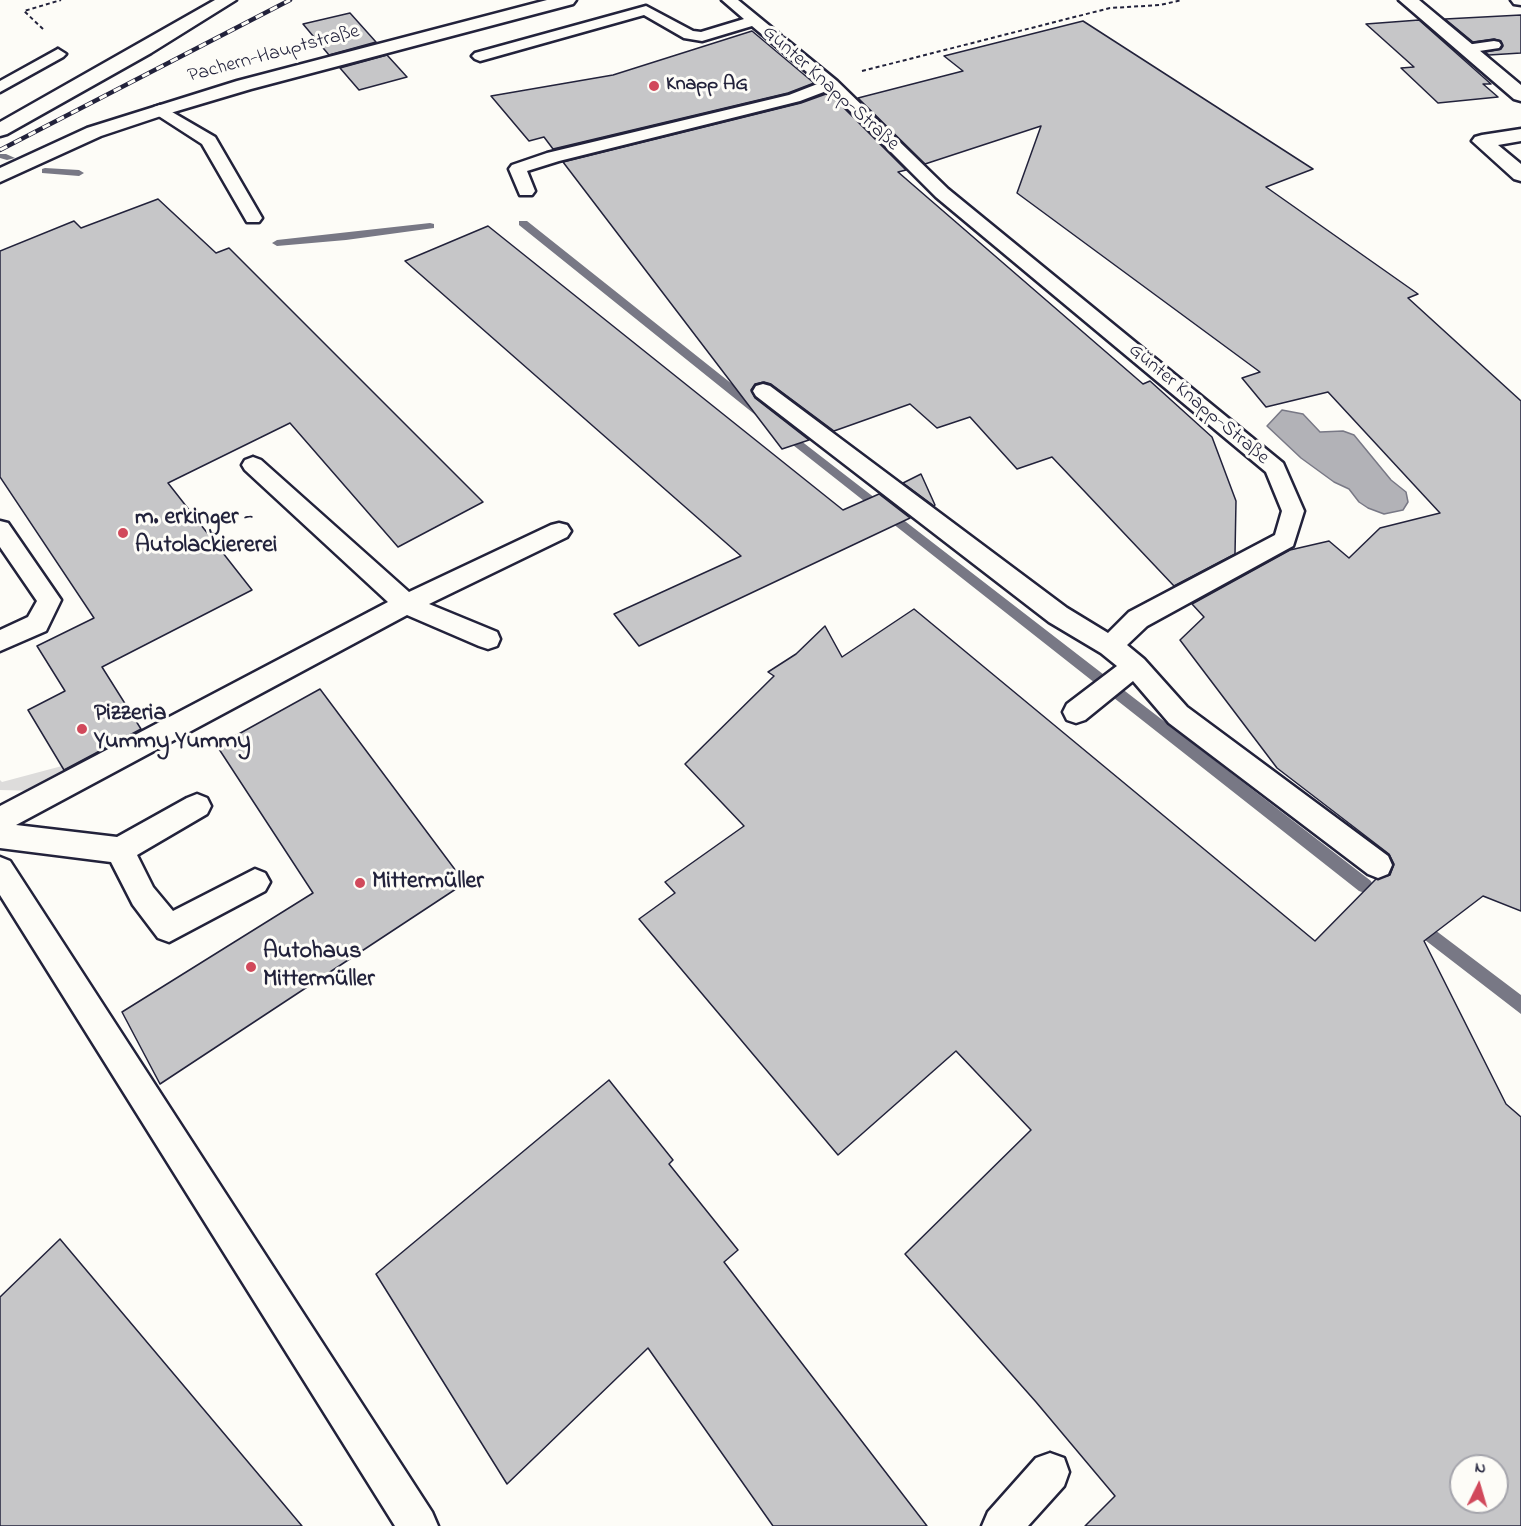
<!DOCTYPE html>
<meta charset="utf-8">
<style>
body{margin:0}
#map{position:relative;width:1521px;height:1526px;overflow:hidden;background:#fdfcf7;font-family:"Indie Flower",sans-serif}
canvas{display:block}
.north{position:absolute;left:1449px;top:1454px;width:60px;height:60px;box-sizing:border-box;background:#fdfcf7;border:2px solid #a5a5ac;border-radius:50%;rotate:5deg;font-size:16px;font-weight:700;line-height:24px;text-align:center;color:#22223b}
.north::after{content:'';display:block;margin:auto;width:21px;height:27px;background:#d1495b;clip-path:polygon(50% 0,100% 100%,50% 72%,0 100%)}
</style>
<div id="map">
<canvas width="1521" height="1526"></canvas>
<div class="north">N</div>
</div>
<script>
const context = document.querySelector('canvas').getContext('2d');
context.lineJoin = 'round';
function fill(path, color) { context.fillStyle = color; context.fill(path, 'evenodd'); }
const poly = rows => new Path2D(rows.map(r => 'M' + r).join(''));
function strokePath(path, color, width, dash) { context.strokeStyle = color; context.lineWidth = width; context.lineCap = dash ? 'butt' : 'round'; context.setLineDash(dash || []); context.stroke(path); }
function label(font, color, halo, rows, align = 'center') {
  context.font = font + ' "Indie Flower",sans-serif'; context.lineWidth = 6; context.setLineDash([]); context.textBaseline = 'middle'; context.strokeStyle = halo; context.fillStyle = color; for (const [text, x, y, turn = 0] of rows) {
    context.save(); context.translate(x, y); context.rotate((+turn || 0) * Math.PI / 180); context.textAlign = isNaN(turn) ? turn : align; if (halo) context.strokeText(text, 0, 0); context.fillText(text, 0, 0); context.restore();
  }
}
fill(poly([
 [62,766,70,776,38,791,0,790,0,780,2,782]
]), '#dddcdb');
const water = poly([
 [1282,410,1303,414,1320,432,1343,431,1354,435,1391,480,1406,492,1408,502,1403,510,1384,514,1368,508,1359,502,1349,489,1334,482,1301,458,1267,426,1282,410]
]);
fill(water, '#b2b2b7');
strokePath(water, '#787885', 1.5);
fill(poly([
 [0,154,6,154,15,158,7,160,0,158,0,154],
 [45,168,79,170,84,173,79,176,42,173,42,169,45,168],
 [519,221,527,221,766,411,766,417,758,417,519,225,519,221],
 [430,223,434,224,434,228,346,240,277,246,272,243,277,240,430,223],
 [783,427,1371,881,1373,886,1371,891,1365,893,1359,891,779,434,779,428,783,427],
 [1431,927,1521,995,1521,1014,1425,940,1423,935,1425,930,1431,927]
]), '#787885');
const building = poly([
 [350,13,376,42,329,55,303,24,350,13],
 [1521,15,1521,53,1489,55,1485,52,1501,49,1503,46,1501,41,1494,39,1473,42,1445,19,1521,15],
 [1419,20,1491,84,1483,84,1498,97,1438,103,1401,68,1414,67,1366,24,1419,20],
 [1083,21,1313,169,1266,187,1418,294,1408,298,1521,401,1521,911,1483,896,1424,941,1506,1104,1521,1117,1521,1526,1085,1526,1115,1496,1036,1402,905,1254,1031,1130,956,1051,838,1155,639,919,675,893,665,882,744,826,685,764,774,676,768,672,796,654,825,626,842,657,914,609,1315,941,1376,879,1390,875,1394,864,1389,854,1277,768,1180,640,1204,617,1192,604,1290,550,1329,541,1349,558,1380,528,1440,513,1328,392,1266,407,1242,378,1260,372,1017,193,1041,126,925,164,858,98,963,71,944,56,1083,21],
 [1461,1466,1497,1466,1497,1502,1461,1502,1461,1466],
 [752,31,814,83,788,93,553,149,544,137,529,141,491,96,613,75,752,31],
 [387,55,407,77,359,90,340,68,387,55],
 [826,94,839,103,906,170,898,172,1143,384,1150,381,1212,437,1236,501,1235,554,1174,586,1052,457,1017,469,970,417,937,428,910,404,834,431,771,384,764,382,755,384,751,390,755,398,809,440,782,449,563,162,801,103,826,94],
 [158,199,216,253,229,248,483,502,398,547,290,423,168,483,252,590,102,667,141,729,64,770,28,710,65,691,37,646,94,618,0,477,0,251,74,221,81,228,158,199],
 [488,226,843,510,879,494,910,518,639,646,614,614,741,556,405,261,488,226],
 [921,474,935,505,934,506,903,483,921,474],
 [320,689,465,883,160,1084,122,1012,313,893,217,746,320,689],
 [609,1080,673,1160,669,1164,738,1250,724,1262,927,1526,773,1526,648,1348,507,1484,376,1274,609,1080],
 [60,1239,302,1526,0,1526,0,1297,60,1239]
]);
fill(building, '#c6c6c8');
strokePath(building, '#22223b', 1.5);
const service = poly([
 [722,0,738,0,837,81,948,189,1283,463,1304,511,1293,546,1147,626,1127,645,1144,659,1187,707,1388,856,1392,865,1388,874,1378,878,1368,874,1169,723,1133,681,1085,720,1076,723,1067,720,1063,712,1067,704,1117,666,1101,653,1049,622,756,396,753,391,756,386,763,384,770,386,1067,608,1108,633,1129,612,1275,535,1282,511,1266,472,936,197,829,90,800,101,559,161,527,171,535,191,532,195,520,195,509,169,512,165,547,153,789,95,820,83,752,26,702,41,684,38,644,15,480,61,475,59,472,56,475,53,646,6,693,31,701,32,744,19,722,0],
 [1494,41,1499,42,1501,45,1499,48,1466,53,1459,49,1466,45,1494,41],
 [58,49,66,54,63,57,0,92,0,81,58,49],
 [160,105,215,137,262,218,259,222,247,222,202,144,154,113,152,110,154,107,160,105],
 [253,457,261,460,409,592,551,525,559,523,567,525,571,531,567,537,429,604,497,632,500,639,497,646,488,649,479,646,407,615,16,825,117,837,187,798,197,794,207,798,211,806,207,814,137,855,153,887,173,911,255,869,265,873,270,882,265,891,169,942,158,938,133,905,111,862,0,848,0,806,388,602,245,470,242,465,245,460,253,457],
 [0,521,8,523,61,600,46,631,0,651,0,630,28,617,37,601,0,547,0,521],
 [0,857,10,861,432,1512,438,1526,395,1526,0,895,0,857],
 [1050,1453,1064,1458,1069,1472,1064,1486,1028,1526,982,1526,988,1512,1036,1458,1050,1453]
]);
const minor = poly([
 [215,0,236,0,151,53,7,134,0,136,0,122,215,0],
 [1399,0,1419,0,1521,85,1521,101,1514,99,1399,0],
 [1511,0,1521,0,1521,5,1514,4,1511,0],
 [1521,129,1521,141,1498,145,1521,164,1521,181,1514,179,1472,141,1475,137,1482,135,1521,129]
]);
const secondary = poly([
 [547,0,576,0,573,4,251,89,167,114,101,136,0,182,0,168,87,128,237,81,547,0]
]);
strokePath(service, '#22223b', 5);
strokePath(minor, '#22223b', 5);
strokePath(secondary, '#22223b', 5);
strokePath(poly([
 [43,29,24,11,61,0],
 [862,71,1110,8,1160,5,1182,0]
]), '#22223b', 2, [4, 3]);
fill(service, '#fdfcf7');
fill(minor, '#fdfcf7');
fill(secondary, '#fdfcf7');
const rail = poly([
 [0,150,290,0]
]);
strokePath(rail, '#22223b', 4.5);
strokePath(rail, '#fdfcf7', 3, [8]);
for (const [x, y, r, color] of [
 [654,86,6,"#d1495b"],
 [123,533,6,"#d1495b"],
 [82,729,6,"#d1495b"],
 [360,883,6,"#d1495b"],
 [251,967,6,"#d1495b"]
]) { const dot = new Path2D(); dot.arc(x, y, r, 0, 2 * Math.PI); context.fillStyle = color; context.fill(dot); strokePath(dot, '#fdfcf7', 2); }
label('20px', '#22223b', '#fdfcf7', [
 ["Pachern-Hauptstraße",274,55,-15],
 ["Günter Knapp-Straße",830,89,42],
 ["Günter Knapp-Straße",1198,405,40]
]);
label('bold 20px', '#22223b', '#fdfcf7', [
 ["Knapp AG",666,86]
], 'left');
label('bold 24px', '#22223b', '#fdfcf7', [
 ["m. erkinger -",135,519],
 ["Autolackiererei",135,547],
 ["Pizzeria",94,715],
 ["Yummy Yummy",94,743],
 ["Mittermüller",372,883],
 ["Autohaus",263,953],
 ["Mittermüller",263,981]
], 'left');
</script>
